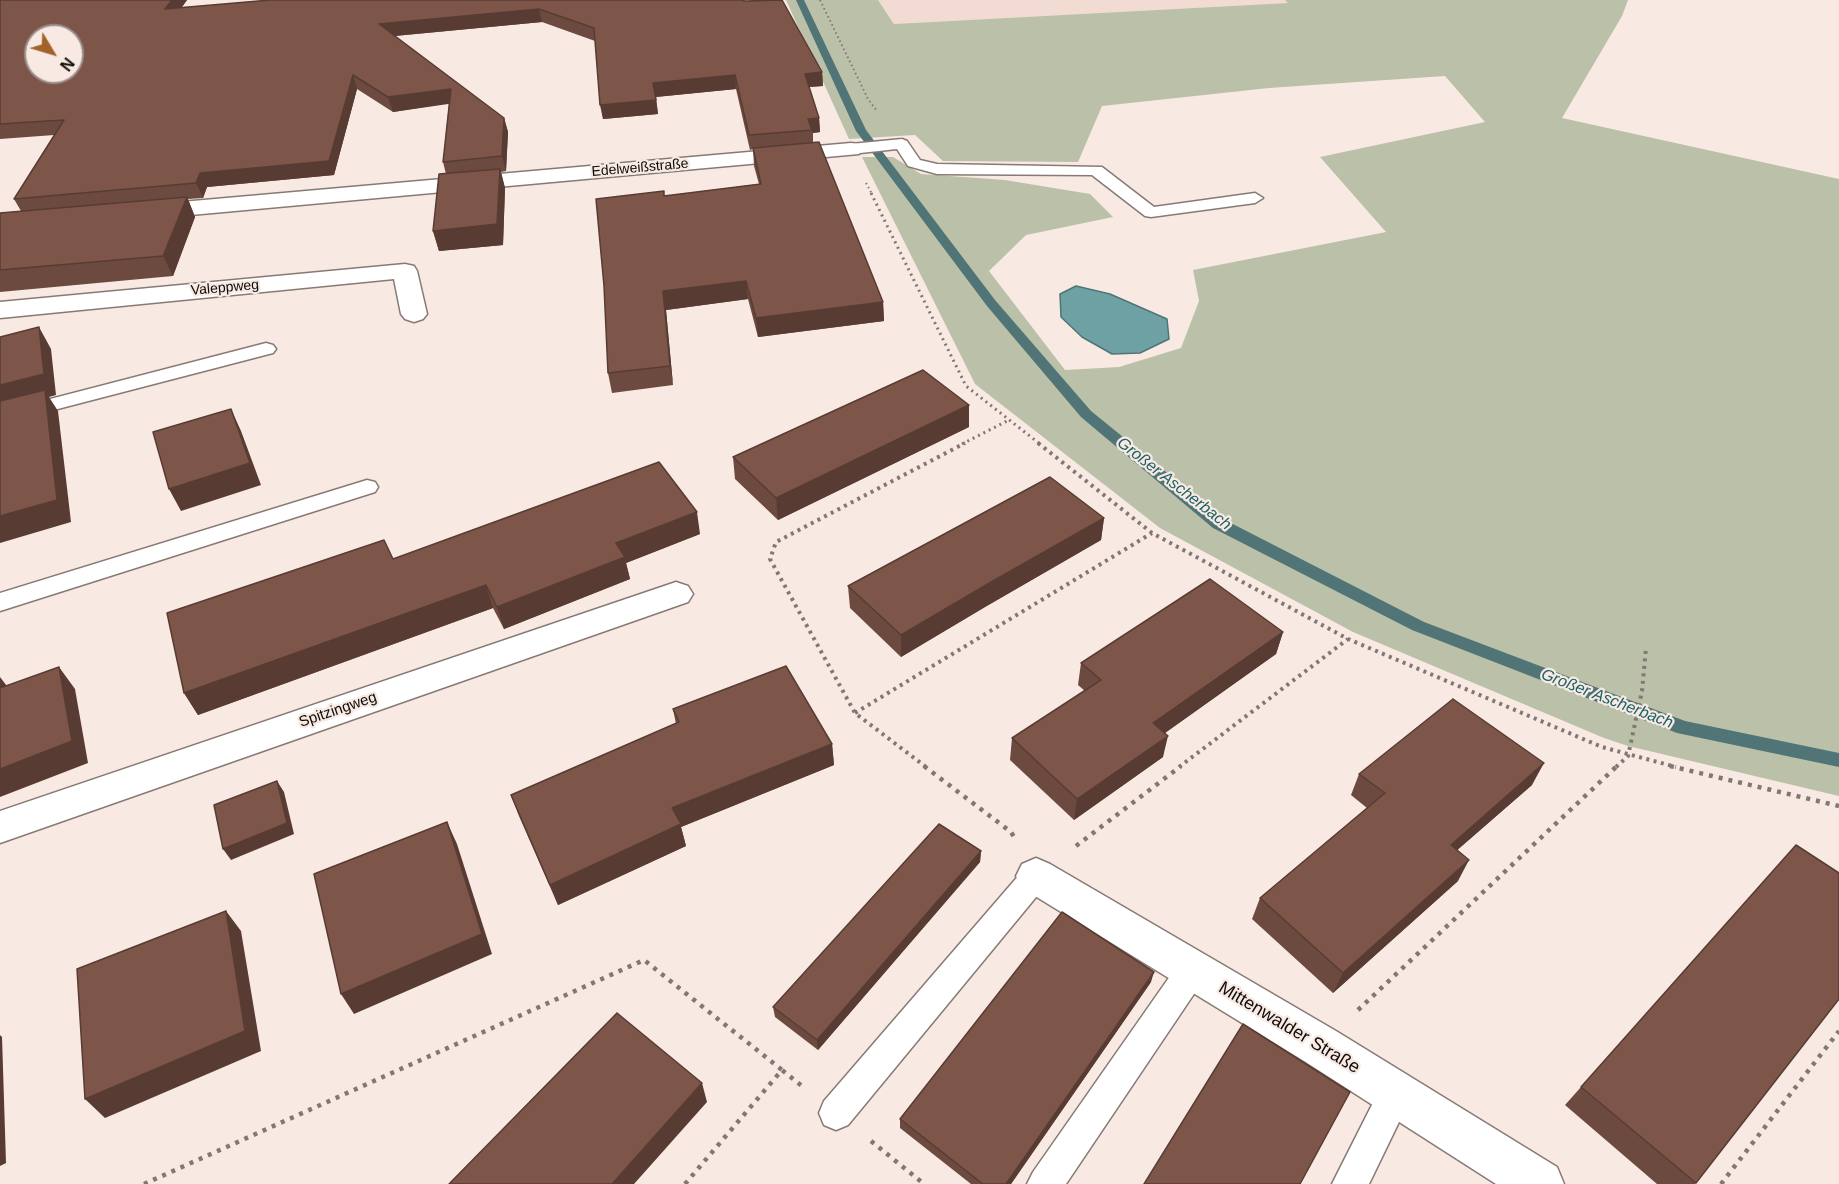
<!DOCTYPE html>
<meta charset="utf-8">
<style>
body{margin:0}
#map{position:relative;width:1839px;height:1184px;overflow:hidden;background:#f8e9e3;font-family:Helvetica,sans-serif}
canvas{display:block}
.north{position:absolute;left:24px;top:24px;width:60px;height:60px;box-sizing:border-box;background:#f8e9e3;border:2px solid #9b908c;border-radius:50%;rotate:128deg;font-size:16px;font-weight:700;line-height:24px;text-align:center;color:#0f0b09}
.north::after{content:'';display:block;margin:auto;width:21px;height:27px;background:#a2632a;clip-path:polygon(50% 0,100% 100%,50% 72%,0 100%)}
</style>
<div id="map">
<canvas width="1839" height="1184"></canvas>
<div class="north">N</div>
</div>
<script>
const context = document.querySelector('canvas').getContext('2d');
context.lineJoin = 'round';
function fill(path, color) { context.fillStyle = color; context.fill(path, 'evenodd'); }
const poly = rows => new Path2D(rows.map(r => 'M' + r).join(''));
function strokePath(path, color, width, dash) { context.strokeStyle = color; context.lineWidth = width; context.lineCap = dash ? 'butt' : 'round'; context.setLineDash(dash || []); context.stroke(path); }
function label(font, color, halo, rows, align = 'center') {
  context.font = font + ' Helvetica,sans-serif'; context.lineWidth = 4.5; context.setLineDash([]); context.textBaseline = 'middle'; context.strokeStyle = halo; context.fillStyle = color; for (const [text, x, y, turn = 0] of rows) {
    context.save(); context.translate(x, y); context.rotate((+turn || 0) * Math.PI / 180); context.textAlign = isNaN(turn) ? turn : align; if (halo) context.strokeText(text, 0, 0); context.fillText(text, 0, 0); context.restore();
  }
}
fill(poly([
 [878,0,1285,0,1289,3,894,24]
]), '#f2dbd3');
fill(poly([
 [786,0,878,0,894,24,1288,3,1285,0,1628,0,1622,16,1562,118,1839,179,1839,796,1628,746,1604,738,1353,632,1160,528,975,384,862,157,893,157,921,174,1005,180,1090,194,1113,217,1026,235,989,271,1065,370,1119,367,1181,348,1199,301,1193,270,1386,232,1320,157,1485,122,1445,76,1269,88,1102,106,1078,162,943,161,915,135,849,139]
]), '#bac1a8');
const water = poly([
 [1076,286,1110,294,1167,319,1169,339,1140,353,1112,354,1082,337,1061,317,1060,294,1076,286]
]);
fill(water, '#6da1a4');
strokePath(water, '#517476', 1.5);
fill(poly([
 [796,0,804,0,866,130,995,300,1091,411,1225,520,1424,622,1685,721,1839,753,1839,767,1677,733,1412,630,1213,528,1081,417,987,306,856,131,796,0]
]), '#517476');
const service = poly([
 [902,139,907,141,920,160,937,164,1102,167,1154,207,1255,193,1263,198,1255,203,1151,217,1145,216,1092,175,937,174,908,166,897,149,851,154,843,149,851,144,902,139],
 [266,343,273,345,276,349,273,353,0,424,0,412,266,343],
 [367,480,375,482,378,487,375,492,0,611,0,593,367,480],
 [1036,863,1046,867,1051,876,1046,885,848,1125,836,1130,824,1125,819,1113,824,1101,1026,867,1036,863],
 [1193,955,1204,959,1209,969,1204,979,1066,1184,1027,1184,1033,1172,1182,959,1193,955],
 [1396,1076,1408,1081,1413,1093,1369,1184,1332,1184,1384,1081,1396,1076]
]);
const minor = poly([
 [851,143,859,144,862,149,859,154,147,219,139,217,135,212,139,207,147,205,851,143],
 [405,264,414,266,417,271,427,314,423,319,414,322,405,319,401,314,394,279,0,318,0,302,405,264],
 [676,582,688,586,693,594,688,602,0,843,0,811,676,582],
 [1036,858,1050,864,1336,1031,1557,1167,1564,1184,1496,1184,1304,1061,1022,888,1016,876,1022,864,1036,858]
]);
strokePath(service, '#877a75', 3);
strokePath(minor, '#877a75', 3);
strokePath(poly([
 [820,0,868,99,877,111],
 [866,183,872,194]
]), '#817874', 2, [1.5, 3]);
strokePath(poly([
 [871,193,966,386,1040,444],
 [962,444,1009,420]
]), '#817874', 3, [2, 4]);
strokePath(poly([
 [1038,443,1152,533,1348,639,1602,747,1676,767],
 [855,713,1152,533],
 [926,767,855,713,770,559,776,542,965,443],
 [1179,767,1348,639],
 [1616,767,1628,756,1642,691,1646,648]
]), '#817874', 4, [3, 4.5]);
strokePath(poly([
 [924,766,1011,832,1014,837],
 [1670,766,1839,806],
 [1076,846,1181,766],
 [1358,1010,1617,766],
 [871,1141,924,1184],
 [144,1184,644,960,782,1070],
 [685,1184,782,1070,802,1086],
 [1721,1184,1839,1031]
]), '#817874', 4.5, [4, 6]);
fill(service, '#fff');
fill(minor, '#fff');
fill(poly([
 [0,0,187,0,182,7,742,0,822,72,823,86,809,87,819,118,820,132,813,133,813,143,883,302,884,321,758,337,748,299,666,310,673,385,612,393,608,373,664,196,759,184,754,166,753,149,750,150,736,89,656,97,658,114,603,119,595,41,542,22,395,36,504,118,508,132,506,171,501,172,505,188,503,245,439,251,433,231,446,174,443,162,449,103,393,112,357,89,334,175,207,187,203,198,188,199,195,217,173,276,0,292,0,213,21,211,14,199,54,135,0,139],
 [969,427,778,520,735,479,733,457],
 [1104,518,1101,540,985,607,901,657,850,608,848,586],
 [700,534,626,563,630,579,504,629,493,608,198,715,184,693,393,559],
 [1283,632,1276,654,1165,733,1163,757,1074,820,1010,760,1012,738,1085,691,1078,685,1081,663],
 [673,709,832,744,834,765,681,827,686,846,558,905,519,816,511,795,676,724],
 [1359,774,1532,785,1457,850,1458,881,1333,993,1252,919,1260,898,1367,808,1351,795],
 [1796,845,1696,1183,1695,1184,1657,1184,1565,1105],
 [981,851,980,862,818,1050,775,1017,773,1007],
 [1151,982,1011,1184,971,1184,900,1128,900,1119]
]), '#6c4a3f');
fill(poly([
 [172,0,187,0,171,22,165,9],
 [539,9,542,22,383,37,379,24],
 [822,72,823,86,806,87,805,74],
 [353,75,357,89,334,175,207,187,203,198,196,183,200,173],
 [735,75,736,89,655,97,653,83],
 [451,89,455,103,393,112,388,97],
 [656,100,658,114,603,119,600,105],
 [504,118,508,132,506,171,502,156],
 [819,118,820,132,813,133,812,130,808,119],
 [500,169,505,188,503,245,439,251,433,231],
 [187,197,195,217,173,276,163,256],
 [746,281,748,299,666,310,673,385,670,366,663,291],
 [883,302,884,321,758,337,756,318],
 [39,327,51,349,56,395,49,397,58,411,71,522,0,543,0,385],
 [969,405,969,427,778,520,776,498],
 [231,409,241,431,261,485,181,511,169,489],
 [697,512,700,534,626,563,630,579,504,629,497,607,616,543],
 [1104,518,1101,540,985,607,901,657,901,635,986,585],
 [486,585,493,608,198,715,184,693],
 [1283,632,1276,654,1148,745,1153,723],
 [59,667,75,689,88,763,0,797,0,769],
 [0,677,16,698,0,688],
 [1168,736,1163,757,1074,820,1077,799],
 [832,744,834,765,681,827,686,846,558,905,550,885,672,808],
 [1544,763,1532,785,1439,866,1451,845],
 [277,781,284,792,294,834,231,860,223,849],
 [447,822,457,844,492,954,354,1014,341,994],
 [981,851,980,862,818,1050,817,1040],
 [1469,860,1458,881,1333,993,1343,973],
 [226,911,241,931,261,1051,105,1118,85,1099],
 [1154,972,1151,982,1011,1184,1006,1184],
 [0,1035,2,1037,6,1163,0,1166],
 [702,1083,707,1102,634,1184,612,1184]
]), '#583c33');
const building = poly([
 [0,0,172,0,165,9,270,0,742,0,745,1,782,0,822,72,805,74,819,118,808,119,812,130,749,135,735,75,653,83,656,100,600,105,594,28,539,9,379,24,504,118,502,156,443,162,451,89,388,97,353,75,329,161,200,173,196,183,14,199,64,120,0,124,0,0],
 [36,36,72,36,72,72,36,72,36,36],
 [819,142,883,302,756,318,746,281,663,291,670,366,608,373,604,286,596,199,664,191,664,196,761,184,753,148,819,142],
 [500,169,497,224,433,231,439,174,500,169],
 [187,197,163,256,0,270,0,213,187,197],
 [39,327,44,374,0,385,0,337,39,327],
 [923,370,969,405,776,498,733,457,923,370],
 [45,390,57,500,0,516,0,401,45,390],
 [231,409,250,463,169,489,153,432,231,409],
 [659,462,697,512,616,543,625,557,497,607,486,585,184,693,167,613,384,540,393,559,659,462],
 [1050,477,1104,518,986,585,901,635,848,586,1050,477],
 [1210,579,1283,632,1153,723,1168,736,1077,799,1012,738,1101,680,1081,663,1210,579],
 [786,666,832,744,672,808,681,824,550,885,511,795,679,722,673,709,786,666],
 [59,667,72,741,0,769,0,684,0,688,59,667],
 [1453,699,1544,763,1451,845,1469,860,1343,973,1260,898,1385,793,1359,774,1453,699],
 [277,781,287,823,223,849,214,805,277,781],
 [447,822,482,934,341,994,314,874,447,822],
 [939,824,981,851,817,1040,773,1007,939,824],
 [1796,845,1839,873,1839,999,1696,1183,1581,1087,1796,845],
 [226,911,245,1031,85,1099,77,969,226,911],
 [1062,912,1154,972,1006,1184,983,1184,900,1119,1062,912],
 [617,1013,702,1083,612,1184,449,1184,617,1013],
 [1243,1024,1350,1092,1300,1184,1144,1184,1243,1024]
]);
fill(building, '#7d5649');
strokePath(building, '#583c33', 1.5);
label('14px', '#0f0b09', '#f8e9e3', [
 ["Edelweißstraße",640,168,-5],
 ["Valeppweg",225,288,-5]
]);
label('15px', '#0f0b09', '#f8e9e3', [
 ["Spitzingweg",338,710,-19]
]);
label('italic 16px', '#1a6266', '#f8e9e3', [
 ["Großer Ascherbach",1174,484,38],
 ["Großer Ascherbach",1607,699,21]
]);
label('18px', '#0f0b09', '#f8e9e3', [
 ["Mittenwalder Straße",1289,1028,31]
]);
</script>
